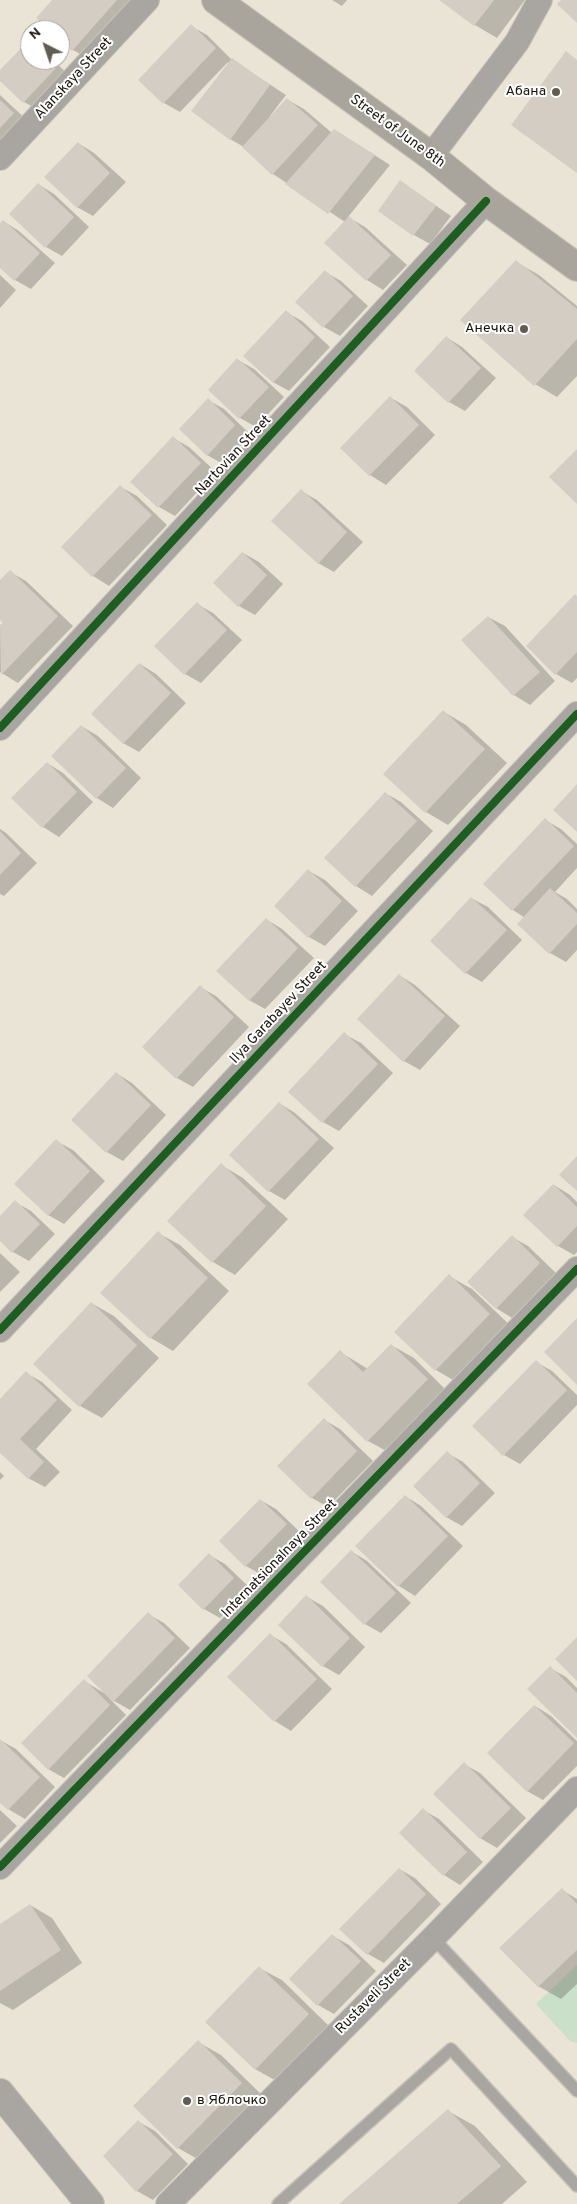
<!DOCTYPE html>
<meta charset="utf-8">
<style>
body{margin:0}
#map{position:relative;width:577px;height:2204px;overflow:hidden;background:#eae4d6;font-family:Overpass,sans-serif}
canvas{display:block}
.north{position:absolute;left:20px;top:20px;width:50px;height:50px;box-sizing:border-box;background:#fff;border:1px solid #a3a19e;border-radius:50%;rotate:319deg;font-size:14px;font-weight:700;line-height:20px;text-align:center;color:#19150c}
.north::after{content:'';display:block;margin:auto;width:18px;height:22px;background:#625d53;clip-path:polygon(50% 0,100% 100%,50% 72%,0 100%)}
</style>
<div id="map">
<canvas width="577" height="2204"></canvas>
<div class="north">N</div>
</div>
<script>
const context = document.querySelector('canvas').getContext('2d');
context.lineJoin = 'round';
function fill(path, color) { context.fillStyle = color; context.fill(path, 'evenodd'); }
const poly = rows => new Path2D(rows.map(r => 'M' + r).join(''));
function strokePath(path, color, width, dash) { context.strokeStyle = color; context.lineWidth = width; context.lineCap = dash ? 'butt' : 'round'; context.setLineDash(dash || []); context.stroke(path); }
function label(font, color, halo, rows, align = 'center') {
  context.font = font + ' Overpass,sans-serif'; context.lineWidth = 4; context.setLineDash([]); context.textBaseline = 'middle'; context.strokeStyle = halo; context.fillStyle = color; for (const [text, x, y, turn = 0] of rows) {
    context.save(); context.translate(x, y); context.rotate((+turn || 0) * Math.PI / 180); context.textAlign = isNaN(turn) ? turn : align; if (halo) context.strokeText(text, 0, 0); context.fillText(text, 0, 0); context.restore();
  }
}
fill(poly([
 [577,1965,577,2043,570,2041,536,2004]
]), '#cbe0c8');
fill(poly([
 [53,0,141,0,89,59,73,50,60,38,60,30,51,30],
 [332,0,347,0,342,6],
 [441,0,525,0,497,38,475,25],
 [191,26,207,35,231,59,286,95,270,116,272,117,288,100,304,109,332,133,351,140,390,165,348,217,365,227,407,265,383,290,367,280,326,243,345,222,273,174,244,147,230,139,228,62,180,112,164,103,140,80],
 [30,44,30,60,53,60,72,78,40,111,24,102,0,79,0,72],
 [0,95,30,123,0,141],
 [78,143,94,153,126,182,93,216,77,207],
 [400,181,451,216,430,244,414,235],
 [38,184,54,194,89,227,62,256,46,247],
 [3,221,19,231,55,263,31,289,15,280,0,266,0,225],
 [516,262,539,275,577,306,577,376,557,397,535,384],
 [325,272,341,281,368,306,340,336,324,327],
 [0,275,16,290,0,308],
 [286,312,302,321,330,347,289,391,273,382],
 [446,337,462,347,496,378,465,411,449,402],
 [238,360,254,369,284,397,256,427,240,418,210,390],
 [391,398,407,407,435,435,386,485,370,475,342,448],
 [208,400,224,409,251,435,223,464,207,455],
 [173,438,189,447,216,472,175,516,159,507],
 [121,487,137,496,167,525,109,586,93,576,63,547],
 [301,491,317,500,363,542,334,572,318,563],
 [243,553,259,562,283,584,255,615,239,606],
 [10,572,26,581,73,626,18,683,0,672,0,627,4,623,0,619,0,582],
 [577,596,577,678,572,683,556,674],
 [197,604,213,613,242,640,201,683,185,674],
 [488,617,505,626,555,681,530,705,514,695,463,640],
 [140,664,156,674,186,703,139,752,123,743],
 [444,712,466,725,507,763,448,825,426,812],
 [81,726,98,736,141,778,113,808,97,798,53,756],
 [47,763,63,773,93,802,59,837,43,827,13,798],
 [385,793,401,802,433,831,372,896,356,886,326,858],
 [545,820,561,829,577,844,577,868,555,892,567,899,577,909,577,950,566,962,550,953,525,918,513,910,485,884],
 [0,829,6,833,37,863,4,896,0,894],
 [309,871,325,880,358,911,325,946,309,937],
 [471,898,488,907,522,940,482,982,466,973],
 [266,919,282,929,314,958,265,1009,249,1000],
 [399,975,415,985,460,1026,420,1070,404,1061],
 [200,987,216,996,249,1027,193,1087,177,1078],
 [344,1034,361,1043,393,1073,339,1131,323,1122],
 [116,1073,132,1083,166,1115,123,1161,107,1152],
 [279,1103,295,1113,334,1148,285,1200,269,1191],
 [56,1141,73,1150,105,1181,64,1224,48,1215],
 [221,1165,243,1178,288,1219,235,1275,213,1262,169,1220],
 [554,1185,570,1195,577,1202,577,1252,574,1255,558,1246],
 [15,1202,31,1211,55,1234,29,1261,13,1252,0,1239,0,1218],
 [158,1233,180,1245,229,1291,173,1351,151,1338,102,1293],
 [512,1237,528,1246,556,1273,512,1318,496,1308],
 [0,1253,20,1272,0,1292],
 [449,1276,472,1289,512,1327,458,1383,436,1370,396,1332],
 [91,1303,114,1316,159,1358,102,1418,80,1406],
 [391,1345,414,1358,449,1393,390,1453,368,1441,340,1352,368,1369],
 [536,1362,552,1371,577,1395,577,1405,520,1464,504,1455],
 [26,1373,42,1382,72,1410,36,1449,60,1472,45,1487,28,1478,0,1451,0,1401],
 [324,1420,340,1429,373,1461,328,1507,312,1498],
 [447,1453,463,1462,495,1493,462,1526,446,1517],
 [0,1472,4,1476,0,1480],
 [405,1496,421,1506,463,1546,415,1596,399,1586],
 [260,1500,276,1509,302,1534,262,1575,246,1566],
 [351,1551,367,1561,411,1603,381,1633,365,1624],
 [209,1555,225,1564,250,1588,220,1618,204,1609],
 [307,1597,323,1606,365,1647,339,1675,323,1666,280,1625],
 [148,1614,164,1623,190,1648,130,1710,109,1698,126,1715,64,1778,48,1769,84,1681,104,1693],
 [270,1635,286,1644,332,1689,291,1731,275,1721,229,1677],
 [550,1668,566,1677,577,1688,577,1737],
 [535,1706,551,1716,577,1741,577,1766,543,1800,527,1791],
 [0,1740,16,1749,55,1787,25,1819,8,1809,0,1801],
 [464,1764,480,1773,526,1818,497,1848,480,1838],
 [0,1810,17,1826,0,1843],
 [423,1810,439,1819,483,1862,460,1885,444,1875,401,1833],
 [399,1869,415,1878,441,1904,384,1963,368,1954],
 [562,1890,577,1899,577,1984,561,1999,538,1986],
 [30,1905,52,1918,82,1963,13,2010,0,2003,0,1926],
 [333,1936,349,1945,376,1971,334,2014,318,2005],
 [259,1968,282,1980,331,2028,278,2082,255,2069],
 [198,2042,221,2055,263,2096,201,2161,178,2148,135,2106],
 [448,2111,475,2126,527,2182,502,2204,340,2204],
 [139,2122,155,2131,188,2164,153,2200,137,2191]
]), '#0003');
fill(poly([
 [52,0,117,0,72,51,60,40,60,30,49,30,36,18],
 [439,0,494,0,474,26],
 [561,0,577,0,577,23,557,4],
 [191,24,216,48,163,104,138,80],
 [28,41,30,43,30,60,48,60,56,68,23,103,0,81,0,70],
 [566,51,577,60,577,173,511,125],
 [232,58,270,85,230,140,191,111],
 [287,98,318,125,272,175,242,147],
 [0,100,14,113,0,128],
 [334,129,375,155,328,214,285,184],
 [78,142,110,173,77,208,44,177],
 [400,180,436,206,413,236,378,211],
 [38,183,74,217,45,248,9,214],
 [349,216,391,255,366,281,324,243],
 [3,220,40,253,14,281,0,268,0,223],
 [516,260,577,309,577,339,534,386,460,320],
 [325,270,353,296,323,328,295,302],
 [286,310,315,337,273,383,243,356],
 [446,336,481,368,448,403,414,371],
 [237,358,269,387,239,419,208,390],
 [390,396,419,425,369,476,340,448],
 [208,398,235,425,207,456,179,429],
 [173,436,201,463,158,508,130,482],
 [577,449,577,504,549,477],
 [120,485,152,515,92,577,61,547],
 [301,489,347,532,318,564,271,521],
 [242,552,267,575,238,607,213,583],
 [10,570,58,616,1,675,0,625,3,623,0,620,0,580],
 [575,594,577,596,577,652,555,675,526,646],
 [197,602,227,630,184,675,154,646],
 [488,616,540,672,513,696,461,640],
 [139,663,171,693,123,744,91,714],
 [443,710,485,749,425,813,383,774],
 [81,725,126,768,96,799,51,756],
 [47,762,77,792,42,828,11,798],
 [577,784,577,832,553,810],
 [385,792,417,821,355,887,324,858],
 [545,818,574,846,512,911,483,884],
 [0,831,21,853,0,875],
 [308,869,342,901,308,938,274,906],
 [550,888,577,913,577,924,549,954,517,924],
 [471,897,507,930,465,974,430,941],
 [266,918,298,948,249,1001,216,971],
 [399,974,445,1016,403,1062,357,1019],
 [200,985,234,1017,176,1079,142,1047],
 [344,1032,378,1064,322,1123,288,1092],
 [116,1072,151,1105,106,1153,71,1120],
 [279,1102,319,1139,268,1192,229,1155],
 [56,1139,90,1171,48,1216,14,1184],
 [577,1156,577,1191,559,1175],
 [221,1163,266,1206,212,1263,167,1221],
 [553,1184,577,1207,577,1226,557,1247,523,1215],
 [15,1200,40,1224,12,1253,0,1241,0,1216],
 [158,1231,208,1278,150,1339,100,1293],
 [512,1235,540,1263,496,1309,467,1282],
 [449,1274,490,1314,435,1371,394,1332],
 [91,1302,137,1345,79,1407,33,1364],
 [577,1318,577,1385,544,1352],
 [391,1344,428,1379,367,1442,307,1384,340,1350,363,1372],
 [536,1360,567,1390,503,1456,472,1426],
 [26,1371,57,1400,20,1439,44,1462,28,1479,0,1453,0,1399],
 [324,1418,357,1451,311,1499,277,1466],
 [447,1451,480,1483,446,1518,413,1486],
 [405,1495,448,1536,398,1587,355,1546],
 [260,1499,287,1524,245,1567,219,1541],
 [351,1550,396,1593,364,1625,320,1582],
 [209,1553,234,1578,203,1610,178,1585],
 [306,1595,350,1638,322,1667,278,1625],
 [148,1612,175,1638,113,1702,87,1676],
 [270,1633,317,1679,274,1722,227,1677],
 [577,1637,577,1681,555,1659],
 [550,1666,577,1693,577,1738,527,1689],
 [84,1679,110,1705,48,1770,21,1743],
 [534,1705,574,1743,527,1792,487,1753],
 [0,1739,40,1777,8,1810,0,1803],
 [464,1762,511,1808,480,1839,433,1794],
 [423,1808,467,1852,443,1876,399,1833],
 [399,1868,426,1894,367,1955,339,1929],
 [562,1888,577,1904,577,1950,538,1987,499,1948],
 [30,1904,61,1950,0,1991,0,1924],
 [332,1934,361,1961,317,2006,289,1979],
 [259,1966,309,2014,255,2070,205,2022],
 [198,2040,242,2083,177,2149,133,2106],
 [448,2109,501,2166,457,2204,339,2204],
 [138,2120,173,2154,136,2192,103,2156]
]), '#d4cdc4');
const service = poly([
 [433,1938,577,2091],
 [278,2204,451,2049,577,2186]
]);
const minor = poly([
 [431,156,517,42,540,0],
 [0,158,147,0],
 [0,728,486,201],
 [0,1330,577,714],
 [0,1867,577,1269],
 [168,2204,433,1938,577,1789]
]);
const tertiary = poly([
 [0,2093,90,2204]
]);
const trunk = poly([
 [216,0,431,156,486,201,577,267]
]);
strokePath(service, '#c7c2b7', 14);
strokePath(minor, '#c7c2b7', 26);
strokePath(tertiary, '#c7c2b7', 30);
strokePath(trunk, '#c7c2b7', 30);
strokePath(service, '#a9a5a0', 11);
strokePath(minor, '#a9a5a0', 24);
strokePath(tertiary, '#a9a5a0', 28);
strokePath(trunk, '#aaa59c', 28);
strokePath(poly([
 [0,728,486,201],
 [0,1330,577,714],
 [0,1867,577,1269]
]), '#1b5e20', 8);
for (const [x, y, r, color] of [
 [556,92,5,"#625d53"],
 [524,329,5,"#625d53"],
 [187,2101,5,"#625d53"]
]) { const dot = new Path2D(); dot.arc(x, y, r, 0, 2 * Math.PI); context.fillStyle = color; context.fill(dot); strokePath(dot, '#fff', 2); }
label('14px', '#19150c', '#fff', [
 ["Alanskaya Street",74,79,-47],
 ["Street of June 8th",397,132,36],
 ["Nartovian Street",234,456,-47],
 ["Ilya Garabayev Street",279,1013,-47],
 ["Internatsionalnaya Street",280,1559,-46],
 ["Rustaveli Street",374,1997,-45]
]);
label('14px', '#19150c', '#fff', [
 ["Абана",546,92],
 ["Анечка",514,329],
 ["в Яблочко",197,2101,"left"]
], 'right');
</script>
